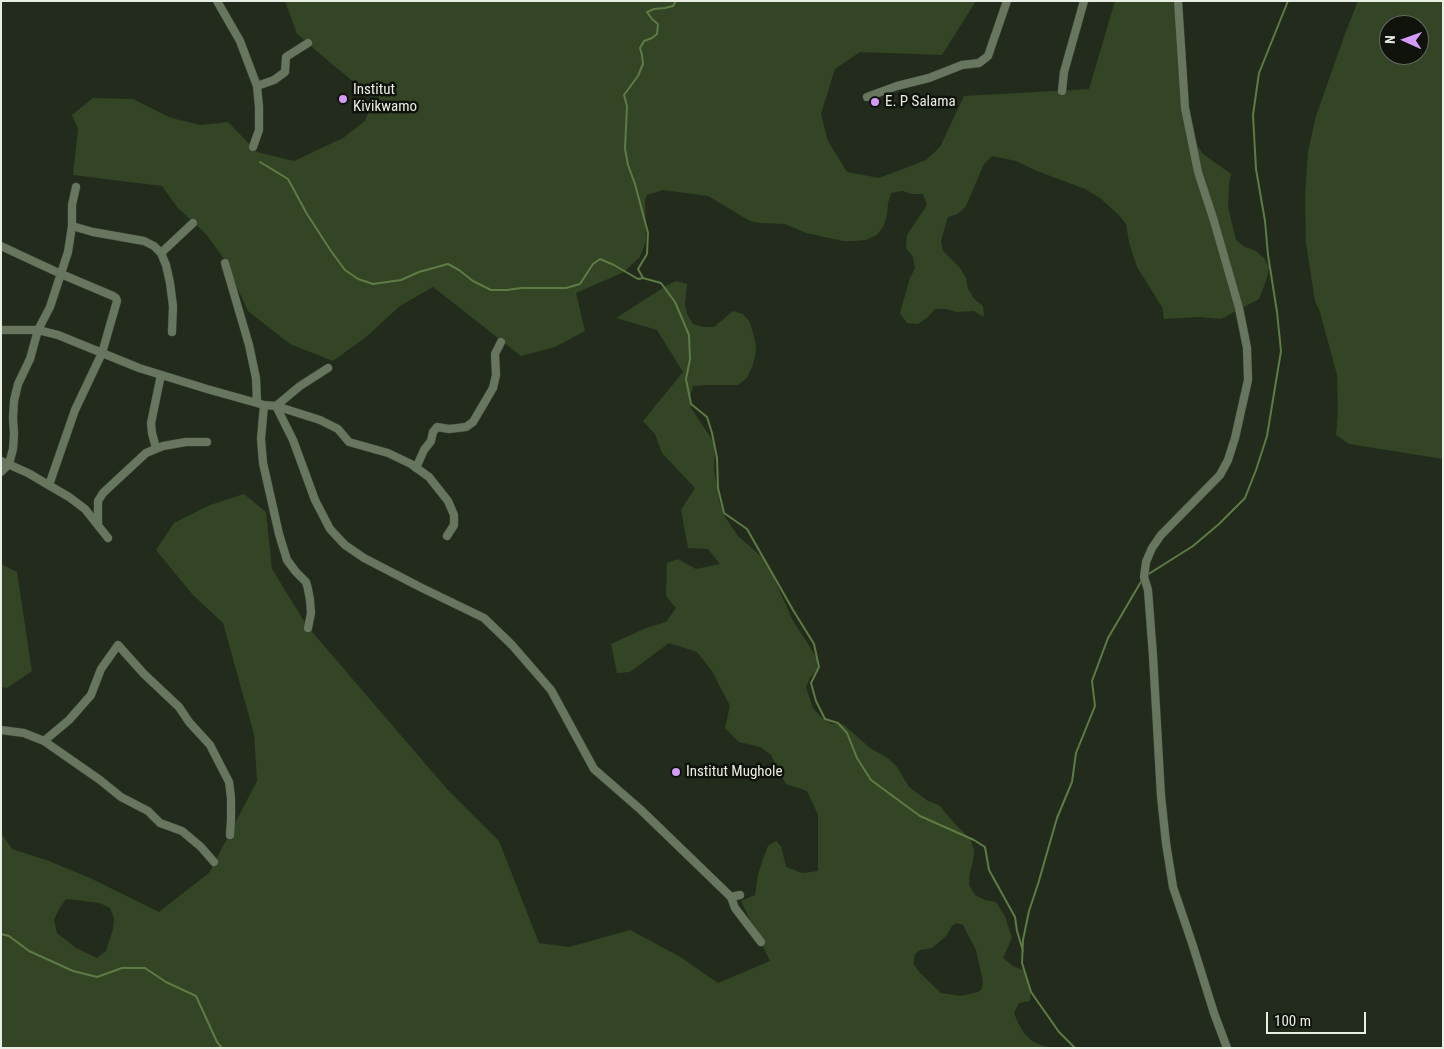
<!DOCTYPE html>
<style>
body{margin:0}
#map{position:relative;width:1444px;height:1049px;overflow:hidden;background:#232c1c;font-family:"Roboto Condensed",sans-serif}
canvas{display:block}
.frame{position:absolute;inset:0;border:2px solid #e8eee3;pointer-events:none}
.north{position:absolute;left:1379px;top:15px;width:50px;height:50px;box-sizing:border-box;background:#0f130c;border:1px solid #666b62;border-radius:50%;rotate:272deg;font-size:14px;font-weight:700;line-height:20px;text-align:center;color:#e8eee3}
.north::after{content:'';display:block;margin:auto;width:18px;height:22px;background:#d59bfa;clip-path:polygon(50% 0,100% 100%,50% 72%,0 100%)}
.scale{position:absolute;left:1266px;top:1012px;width:100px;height:22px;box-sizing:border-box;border:2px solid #e8eee3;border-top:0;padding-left:6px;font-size:15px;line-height:18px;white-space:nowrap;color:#e8eee3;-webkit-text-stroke:4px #0f130c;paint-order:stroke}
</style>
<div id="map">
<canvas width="1444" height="1049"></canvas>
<div class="frame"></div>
<div class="north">N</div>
<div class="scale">100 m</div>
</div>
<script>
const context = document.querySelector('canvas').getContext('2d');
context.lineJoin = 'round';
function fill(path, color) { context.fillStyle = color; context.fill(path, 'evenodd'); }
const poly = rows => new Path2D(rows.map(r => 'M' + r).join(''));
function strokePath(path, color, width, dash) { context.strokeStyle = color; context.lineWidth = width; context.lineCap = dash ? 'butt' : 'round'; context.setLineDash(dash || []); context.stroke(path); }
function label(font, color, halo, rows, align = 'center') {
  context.font = font + ' "Roboto Condensed",sans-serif'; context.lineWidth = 5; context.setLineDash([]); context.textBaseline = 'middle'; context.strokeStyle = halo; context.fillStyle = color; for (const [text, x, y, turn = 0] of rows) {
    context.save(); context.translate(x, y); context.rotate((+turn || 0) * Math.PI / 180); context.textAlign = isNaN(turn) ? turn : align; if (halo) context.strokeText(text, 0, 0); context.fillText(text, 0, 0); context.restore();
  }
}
fill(poly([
 [285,1,976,1,942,55,860,52,835,69,821,114,828,141,847,172,879,178,926,160,940,147,964,96,1089,89,1115,1,1180,1,1186,96,1197,145,1203,154,1231,174,1229,185,1228,207,1236,240,1245,247,1256,251,1264,258,1269,267,1267,278,1259,299,1221,319,1200,317,1164,319,1162,307,1137,267,1129,242,1126,224,1119,215,1100,198,1085,189,1037,171,1016,161,992,156,984,164,966,206,958,214,948,217,941,241,943,251,960,268,966,278,968,289,974,299,983,306,984,317,974,311,957,312,946,309,935,309,928,317,918,324,907,323,900,313,910,278,915,268,913,257,906,248,907,235,927,205,923,194,913,194,902,191,891,193,888,203,887,215,884,225,877,235,866,240,854,241,843,241,806,233,785,224,760,223,750,221,708,196,663,190,647,195,645,200,646,241,640,257,624,272,576,293,585,331,555,347,521,356,433,287,400,306,366,337,333,361,290,344,248,311,224,259,206,234,178,208,162,186,73,175,78,129,72,115,93,98,133,99,171,118,201,125,228,122,257,152,294,161,343,138,365,121,374,98,333,65,297,34],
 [1358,1,1443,1,1443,459,1349,444,1336,435,1338,411,1337,375,1320,312,1315,301,1306,243,1305,197,1308,151,1316,116,1345,34],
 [1389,25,1419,25,1419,55,1389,55],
 [676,281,687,284,685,304,687,314,693,324,703,327,714,327,733,311,743,314,750,322,756,345,755,357,752,367,747,378,738,385,705,385,693,386,690,397,691,408,711,438,715,447,714,470,720,504,725,517,738,536,762,557,773,576,792,619,817,658,818,669,810,678,806,687,813,708,821,717,832,724,843,724,870,748,889,759,897,767,909,787,928,801,939,805,955,824,971,840,974,851,973,862,970,872,969,885,975,895,985,900,996,902,1005,916,1012,938,1003,958,1013,966,1023,970,1028,979,1031,989,1030,1001,1019,1003,1014,1013,1018,1023,1024,1033,1032,1041,1043,1046,1056,1048,1,1048,1,833,12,849,49,861,90,878,159,912,209,873,257,781,254,734,223,623,193,595,156,550,174,523,210,505,244,494,266,512,272,569,307,626,447,789,499,841,539,943,569,947,630,930,679,956,718,983,770,961,741,901,755,895,758,875,763,859,768,846,776,841,781,846,786,867,802,873,818,871,818,815,807,791,786,784,771,755,760,747,739,742,725,728,730,706,712,671,697,652,669,643,630,672,617,673,611,644,646,628,666,622,676,608,666,596,667,563,678,559,696,569,720,564,708,549,688,548,681,510,695,488,662,453,655,434,643,421,683,372,657,330,616,318,666,286],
 [66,899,100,903,110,908,114,918,113,929,106,951,97,958,76,948,57,933,54,920,59,909],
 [957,923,963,925,976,950,983,981,982,989,978,992,961,996,941,993,921,974,914,965,914,959,915,954,920,950,932,948,946,936,952,926],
 [1,564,17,572,32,671,7,688,1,687]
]), '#334524');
strokePath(poly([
 [676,1,673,6,665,8,654,9,647,12,652,19,658,24,657,34,652,38,644,41,640,48,642,55,643,64,638,76,624,95,627,106,625,149,628,165,635,184,648,233,647,254,638,269,643,278,661,283,675,302,689,335,690,359,686,379,691,404,707,417,712,433,717,458,718,488,724,513,747,529,793,610,814,644,819,667,811,683,816,701,825,719,838,723,847,733,857,758,871,780,920,816,974,840,985,847,989,870,1015,917,1017,931,1023,951],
 [260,162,288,179,307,214,331,251,345,270,358,279,373,284,401,280,419,272,448,264,459,270,473,281,491,290,507,290,521,288,566,288,580,284,593,264,600,259,614,265,638,279,643,278],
 [1147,575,1193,546,1219,524,1245,498,1256,470,1267,436,1281,351,1277,312,1268,255,1265,221,1256,169,1253,115,1259,73,1288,1],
 [1,934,9,936,29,951,73,971,97,977,122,968,145,968,166,982,196,996,217,1042,222,1048],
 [1075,1048,1059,1032,1031,992,1022,963,1023,940,1029,911,1038,884,1057,818,1072,782,1076,753,1095,706,1092,681,1108,638,1142,580]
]), '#5e7b45', 2);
const street = poly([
 [217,1,240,41,257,86,259,107,259,130,253,147],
 [1178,1,1185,108,1198,172,1214,221,1239,308,1247,348,1248,380,1235,438,1228,460,1220,475,1161,535,1152,548,1146,562,1144,577,1148,590,1153,656,1161,796,1166,843,1173,887,1193,946,1214,1013,1227,1048],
 [257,86,274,80,285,72,286,57,308,43],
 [1062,91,1064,72,1084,1],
 [867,97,897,86,929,78,962,65,979,63,988,56,1007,1],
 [72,226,93,232,144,241,154,246,161,253,166,265,170,283,173,306,172,332],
 [1,246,61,274,113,296,116,298,117,301,102,353,75,410,49,485],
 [161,253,193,223],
 [225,263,249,345,256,378,257,402],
 [1,330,38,330,58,335,139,368,207,389,264,405,276,406,320,420,338,429,349,442,388,453,411,464,429,477,448,501,454,515,454,525,447,536],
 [328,368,300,386,276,406,293,440,315,500,330,529,345,545,364,558,420,587,484,618,512,645,551,690,594,769,641,810,731,897,740,895],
 [264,405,261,439,263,463,279,534,287,560,296,572,306,582,308,589,310,600,311,613,308,628],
 [156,448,152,433,151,423,161,375],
 [1,461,28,473,69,497,85,509,108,538],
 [416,468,424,450,431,441,433,432,437,427,449,429,466,427,473,422,493,388,496,375,495,354,501,342],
 [1,472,9,464,13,449,14,434,13,418,14,401,18,384,30,359,38,330,50,307,68,252,72,226,72,205,76,187],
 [98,525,98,501,103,493,146,453,163,446,186,442,207,442],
 [1,730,24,733,44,741,100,780,121,797,148,811,160,823,182,831,201,847,214,862],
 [44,741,69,720,91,695,101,669,118,645,144,674,179,707,189,722,210,745,229,782,231,798,231,820,230,835],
 [731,897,735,908,761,942]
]);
strokePath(street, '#3f4738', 9);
strokePath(street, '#69765f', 8);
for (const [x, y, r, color] of [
 [343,99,5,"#d59bfa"],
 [875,102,5,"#d59bfa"],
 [676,772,5,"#d59bfa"]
]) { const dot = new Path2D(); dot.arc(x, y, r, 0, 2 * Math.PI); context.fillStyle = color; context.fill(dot); strokePath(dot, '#0f130c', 2); }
label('15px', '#e8eee3', '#0f130c', [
 ["Institut",353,90],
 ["Kivikwamo",353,107],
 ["E. P Salama",885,102],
 ["Institut Mughole",686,772]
], 'left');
</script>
